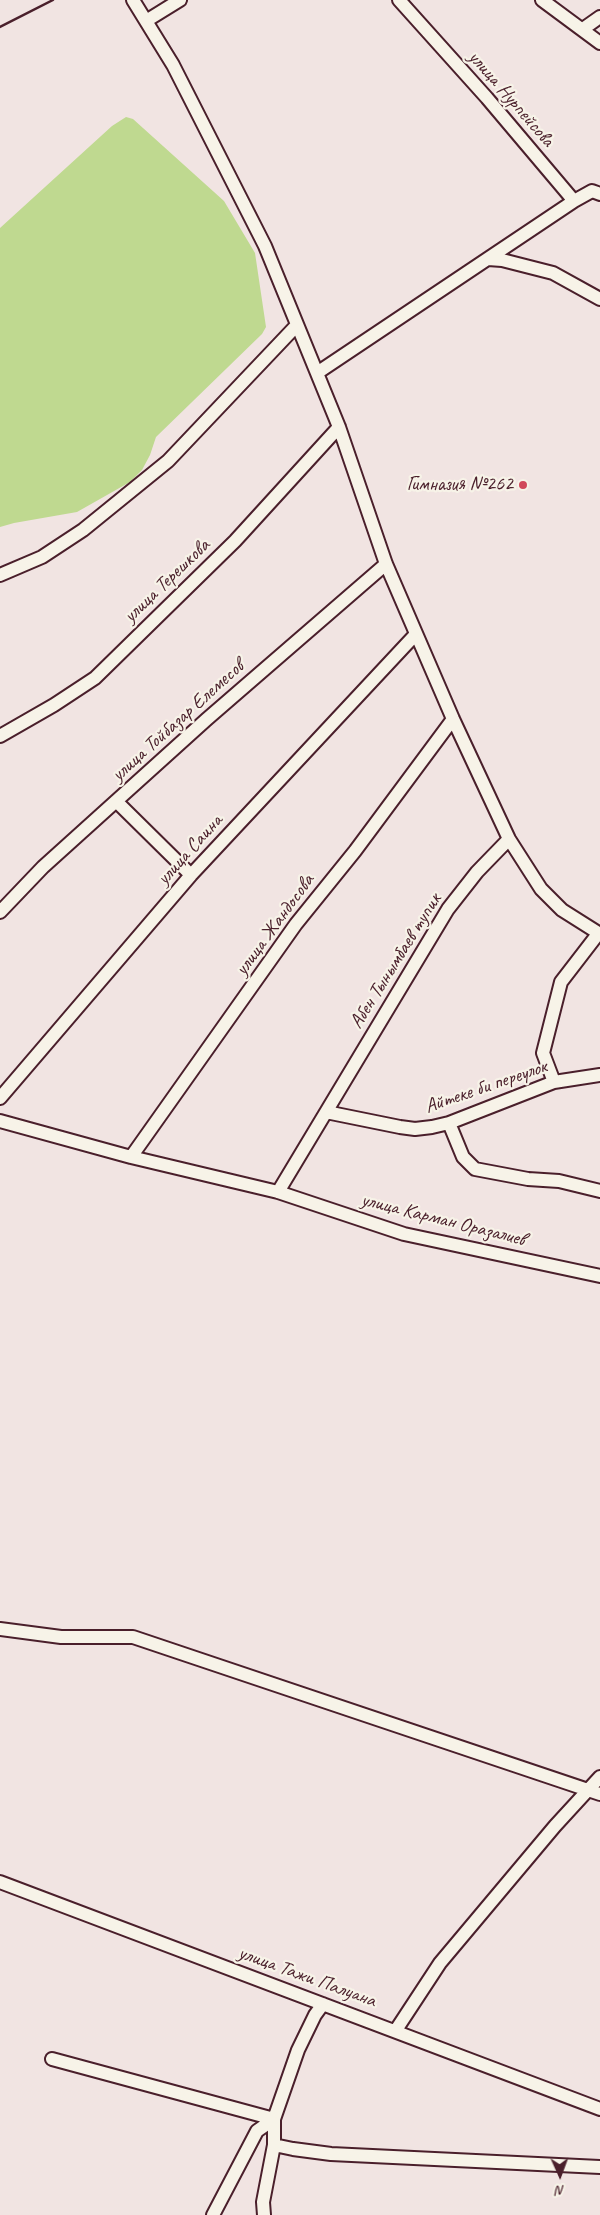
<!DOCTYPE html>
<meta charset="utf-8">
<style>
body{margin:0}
#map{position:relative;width:600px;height:2215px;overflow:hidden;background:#f1e4e2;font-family:Caveat,sans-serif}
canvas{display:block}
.north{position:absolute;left:535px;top:2150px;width:50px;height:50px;-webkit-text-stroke:4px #f7f3e8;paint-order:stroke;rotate:178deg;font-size:14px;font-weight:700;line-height:20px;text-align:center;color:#4a1f2b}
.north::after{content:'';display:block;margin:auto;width:18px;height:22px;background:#4a1f2b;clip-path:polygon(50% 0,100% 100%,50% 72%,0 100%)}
</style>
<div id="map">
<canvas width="600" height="2215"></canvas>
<div class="north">N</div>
</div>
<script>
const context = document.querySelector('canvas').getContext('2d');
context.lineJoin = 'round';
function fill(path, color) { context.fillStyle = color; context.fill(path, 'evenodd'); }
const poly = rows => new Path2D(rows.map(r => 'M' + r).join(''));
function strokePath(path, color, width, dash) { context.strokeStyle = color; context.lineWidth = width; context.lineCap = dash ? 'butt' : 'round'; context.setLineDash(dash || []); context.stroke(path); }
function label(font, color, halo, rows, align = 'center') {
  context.font = font + ' Caveat,sans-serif'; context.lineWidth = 4.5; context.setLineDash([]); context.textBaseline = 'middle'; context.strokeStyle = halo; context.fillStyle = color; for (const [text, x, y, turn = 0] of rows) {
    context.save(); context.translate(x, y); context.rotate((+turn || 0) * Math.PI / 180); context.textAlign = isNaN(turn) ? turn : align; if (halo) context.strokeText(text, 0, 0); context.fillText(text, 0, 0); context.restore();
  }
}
fill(poly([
 [126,117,133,119,224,201,255,253,266,327,262,334,156,437,150,455,142,470,130,482,77,512,14,523,0,527,0,228,112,126]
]), '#bfd990');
const minor = poly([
 [133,0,173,65,265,246,339,427,386,564,453,719,509,839,541,889,562,910,600,934],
 [399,0,487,98,574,201,592,191,600,194],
 [542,0,600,43],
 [146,21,180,0],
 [583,29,600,17],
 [488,259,502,260,553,273,600,299],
 [317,373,574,201],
 [0,575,42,557,83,530,168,461,297,325],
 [0,736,54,705,95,678,235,541,339,427],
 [116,801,191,875],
 [0,912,43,867,207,719,386,564],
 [554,1082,543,1053,561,982,598,934],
 [0,1098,191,875,416,634],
 [326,1112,400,1127,415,1129,432,1127,449,1123,554,1082,600,1075],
 [0,1121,131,1157,278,1192,404,1234,600,1276],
 [449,1123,463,1157,475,1169,528,1179,559,1181,600,1191],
 [131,1157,296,924,355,851,453,719],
 [278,1192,448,909,477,872,509,839],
 [0,1629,61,1637,133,1637,600,1794],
 [0,1882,600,2109],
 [396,2030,440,1963,555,1826,600,1777],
 [52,2059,274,2119,274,2145,293,2149,331,2154,600,2167],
 [213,2215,257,2131,274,2119,298,2050,315,2015,323,2004],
 [264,2215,263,2202,274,2145]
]);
strokePath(minor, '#4a1f2b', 16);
strokePath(minor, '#f7f3e8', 12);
strokePath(poly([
 [0,27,53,0]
]), '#4a1f2b', 2.5);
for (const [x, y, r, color] of [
 [523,485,5,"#d1495b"]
]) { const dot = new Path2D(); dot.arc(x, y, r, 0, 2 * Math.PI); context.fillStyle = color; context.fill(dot); strokePath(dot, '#f7f3e8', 2); }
label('20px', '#4a1f2b', '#f7f3e8', [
 ["улица Нурпейсова",511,99,49],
 ["улица Терешкова",167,581,-44],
 ["улица Тойбазар Елемесов",178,721,-42],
 ["улица Саина",190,850,-48],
 ["улица Жандосова",275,925,-54],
 ["Абен Тынымбаев тупик",396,961,-58],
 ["Айтеке би переулок",486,1087,-19],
 ["улица Карман Оразалиев",443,1220,14],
 ["улица Тажи Палуана",307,1977,20]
]);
label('20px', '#4a1f2b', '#f7f3e8', [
 ["Гимназия №262",513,485]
], 'right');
</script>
